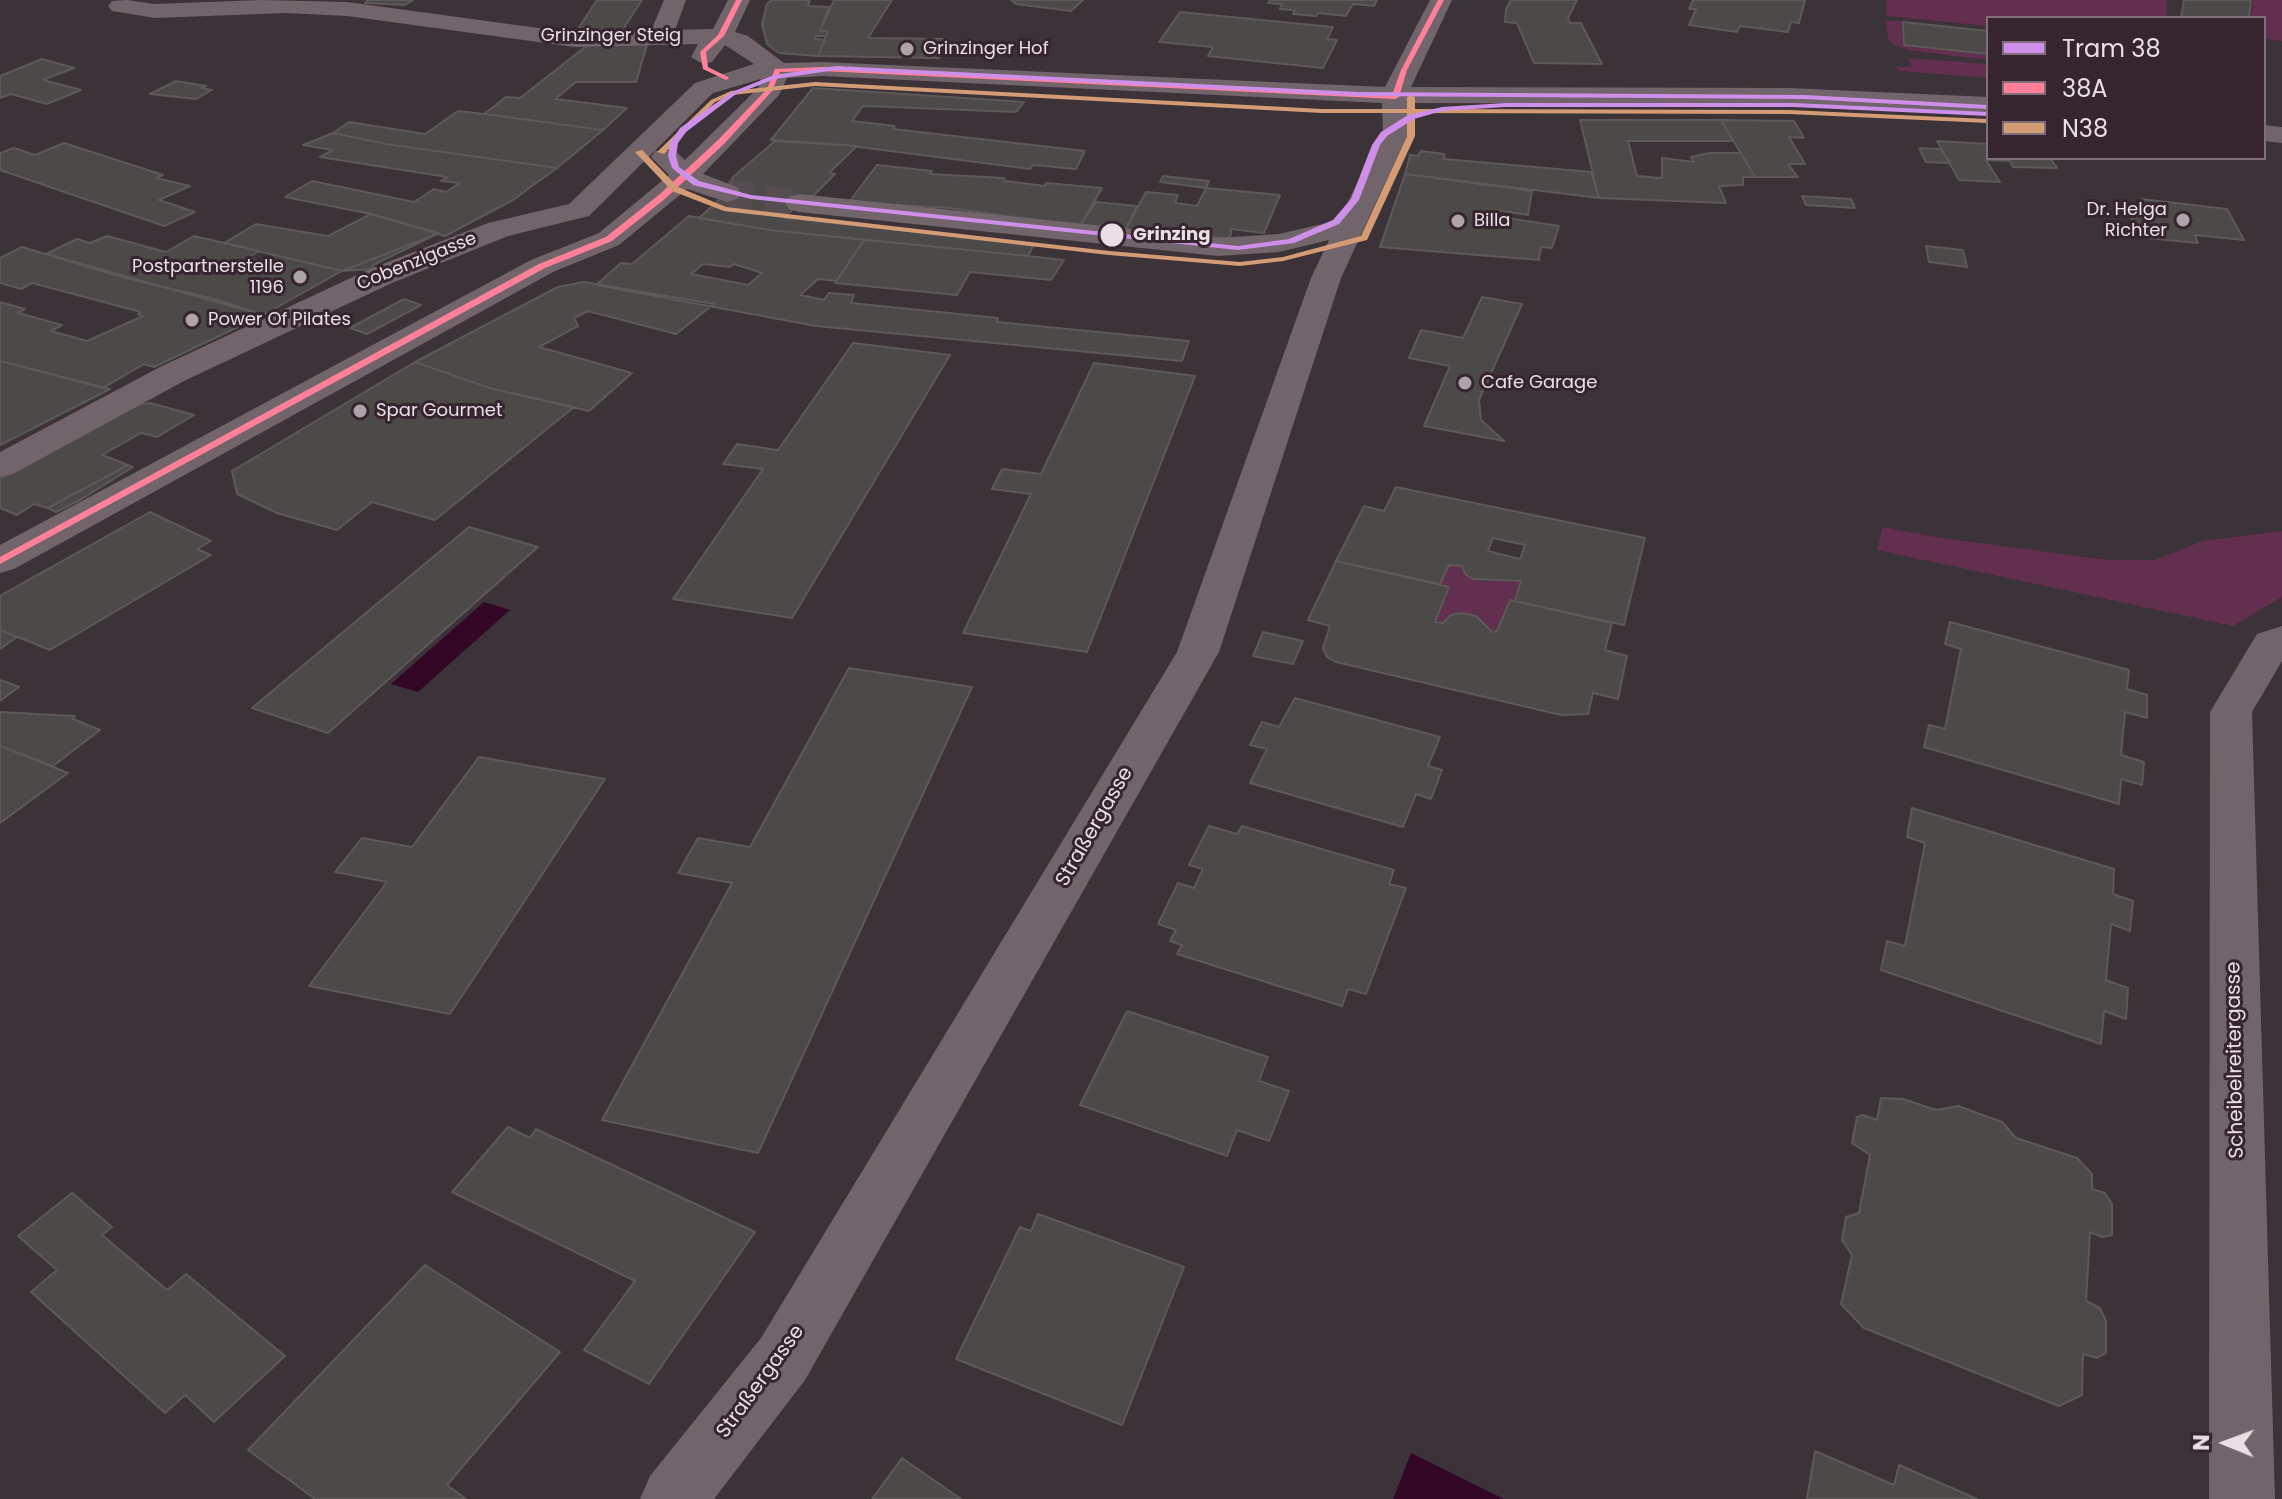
<!DOCTYPE html>
<meta charset="utf-8">
<style>
body{margin:0}
#map{position:relative;width:2282px;height:1499px;overflow:hidden;background:#3c3338;font-family:Poppins,sans-serif}
canvas{display:block}
.legend{position:absolute;left:1986px;top:16px;width:280px;height:144px;box-sizing:border-box;background:#36252f;border:2px solid #7e6f78;margin:0;padding:10px 14px;list-style:none;font-size:24px;color:#eadfe5}
.legend li{display:flex;align-items:center;gap:16px;height:40px}
.legend b{width:40px;border:2px solid #7e6f78}
.north{position:absolute;left:2186px;top:1403px;width:80px;height:80px;-webkit-text-stroke:6px #36252f;paint-order:stroke;rotate:271deg;font-size:22px;font-weight:700;line-height:32px;text-align:center;color:#eadfe5}
.north::after{content:'';display:block;margin:auto;width:28px;height:36px;background:#eadfe5;clip-path:polygon(50% 0,100% 100%,50% 72%,0 100%)}
</style>
<div id="map">
<canvas width="2282" height="1499"></canvas>
<ul class="legend">
<li><b style="height:10px;background:#ce8fe9"></b>Tram 38</li>
<li><b style="height:10px;background:#ff8098"></b>38A</li>
<li><b style="height:10px;background:#d39c74"></b>N38</li>
</ul>
<div class="north">N</div>
</div>
<script>
const context = document.querySelector('canvas').getContext('2d');
context.lineJoin = 'round';
function fill(path, color) { context.fillStyle = color; context.fill(path, 'evenodd'); }
const poly = rows => new Path2D(rows.map(r => 'M' + r).join(''));
function strokePath(path, color, width, dash) { context.strokeStyle = color; context.lineWidth = width; context.lineCap = dash ? 'butt' : 'round'; context.setLineDash(dash || []); context.stroke(path); }
function label(font, color, halo, rows, align = 'center') {
  context.font = font + ' Poppins,sans-serif'; context.lineWidth = 6; context.setLineDash([]); context.textBaseline = 'middle'; context.strokeStyle = halo; context.fillStyle = color; for (const [text, x, y, turn = 0] of rows) {
    context.save(); context.translate(x, y); context.rotate((+turn || 0) * Math.PI / 180); context.textAlign = isNaN(turn) ? turn : align; if (halo) context.strokeText(text, 0, 0); context.fillText(text, 0, 0); context.restore();
  }
}
fill(poly([
 [1886,0,2167,0,2166,18,1988,18,1988,26,1887,16],
 [2253,0,2282,0,2282,41,2264,38,2264,18,2251,18],
 [1886,21,1902,21,1903,45,1988,55,1988,60,1907,50,1894,45,1888,39],
 [1908,58,1988,64,1988,78,1900,71,1896,67,1912,67],
 [1883,527,1935,537,2107,560,2155,560,2203,541,2282,531,2282,597,2233,626,1877,550],
 [1449,565,1462,566,1465,574,1486,582,1507,578,1521,581,1515,601,1509,600,1497,631,1492,632,1476,616,1462,613,1451,615,1443,623,1435,622,1449,587,1440,584]
]), '#622f4e');
fill(poly([
 [484,602,510,610,418,692,391,684],
 [1411,1453,1504,1499,1505,1499,1393,1499]
]), '#330625');
const building = poly([
 [368,0,413,0,405,5,365,3,368,0],
 [597,0,642,0,618,37,574,35,597,0],
 [772,0,810,0,808,6,829,7,820,31,828,31,826,36,816,36,815,39,825,40,818,56,779,53,767,44,762,24,767,4,772,0],
 [834,0,892,0,868,38,947,39,939,58,818,56,828,31,820,31,834,0],
 [1011,0,1083,0,1071,11,1016,4,1011,0],
 [1270,0,1377,0,1374,6,1353,4,1346,16,1318,13,1316,16,1293,14,1295,10,1280,9,1282,4,1268,3,1270,0],
 [1511,0,1577,0,1568,18,1570,23,1581,23,1602,64,1534,63,1517,23,1505,22,1506,9,1511,0],
 [1693,0,1805,0,1799,23,1791,22,1788,32,1740,26,1737,32,1689,25,1696,9,1689,9,1693,0],
 [2184,0,2251,0,2249,18,2181,18,2184,0],
 [1180,12,1333,27,1327,39,1337,40,1323,68,1208,56,1213,47,1159,42,1180,12],
 [1903,22,1988,31,1988,54,1904,45,1903,22],
 [589,44,647,45,636,82,576,82,555,99,627,108,603,130,484,114,506,97,520,98,589,44],
 [42,59,74,68,43,80,81,90,47,104,11,94,0,98,0,76,42,59],
 [176,81,206,86,201,88,212,90,196,99,150,94,176,81],
 [813,88,1024,102,1016,112,863,106,852,121,895,126,893,129,1085,151,1076,169,1033,165,1030,169,844,145,771,140,813,88],
 [458,111,484,114,603,130,557,168,386,144,333,133,349,122,425,134,458,111],
 [1580,120,1721,120,1733,141,1628,141,1637,176,1662,178,1662,158,1694,162,1691,157,1709,153,1741,153,1755,177,1743,177,1743,185,1719,186,1726,203,1599,198,1580,120],
 [1721,120,1794,121,1804,138,1789,137,1805,164,1788,164,1798,177,1755,177,1721,120],
 [333,133,386,144,557,168,513,200,445,236,371,214,285,197,312,181,414,202,434,189,446,192,460,183,441,181,447,177,320,157,333,150,303,145,333,133],
 [775,141,857,146,829,173,835,174,811,198,806,197,784,218,1034,244,1028,256,770,230,699,218,737,184,732,183,732,178,775,141],
 [1937,141,1988,144,1988,158,2050,158,2057,168,2013,167,2010,161,1986,160,2000,182,1959,180,1937,141],
 [64,143,163,175,156,178,190,186,159,200,195,212,164,226,0,170,0,153,14,148,35,155,64,143],
 [1919,148,1941,149,1950,163,1926,162,1919,148],
 [1421,151,1444,154,1444,159,1591,172,1599,198,1405,174,1410,155,1418,156,1421,151],
 [877,165,932,171,930,174,1004,178,1005,181,1045,186,1046,183,1102,188,1080,226,949,208,849,202,877,165],
 [1405,174,1532,191,1528,215,1496,210,1493,216,1559,226,1552,248,1541,247,1539,260,1380,247,1405,174],
 [1163,176,1209,181,1206,188,1160,182,1163,176],
 [1206,188,1280,195,1264,233,1231,229,1231,235,1225,239,1195,233,1192,239,1125,231,1146,192,1178,195,1175,203,1197,206,1206,188],
 [1802,196,1851,199,1855,208,1806,205,1802,196],
 [2141,199,2227,209,2244,240,2195,235,2198,243,2147,238,2142,230,2136,229,2128,210,2145,211,2141,199],
 [1096,202,1137,206,1125,231,1080,226,1096,202],
 [371,214,439,233,342,271,224,243,256,224,328,236,371,214],
 [689,216,770,230,864,240,837,281,818,279,800,295,824,300,829,293,854,295,851,303,998,318,997,322,1189,341,1182,361,816,326,596,285,621,263,632,264,689,216],
 [703,264,730,267,734,264,762,273,748,285,691,274,703,264],
 [439,233,373,265,372,269,342,271,439,233],
 [107,236,166,252,194,236,259,251,248,258,256,260,249,265,275,255,342,271,263,315,46,254,77,239,90,243,107,236],
 [864,240,1028,256,1064,260,1051,280,970,272,957,295,835,283,864,240],
 [1926,246,1963,250,1967,267,1929,262,1926,246],
 [22,247,125,278,211,298,263,315,154,367,144,364,103,388,0,361,0,302,25,309,18,313,62,325,51,331,87,341,143,316,138,314,141,312,32,283,21,289,0,283,0,258,22,247],
 [584,282,714,304,676,334,588,311,574,318,578,326,539,347,632,373,589,411,489,388,415,362,558,287,584,282],
 [1482,297,1522,304,1479,400,1481,420,1504,441,1424,426,1450,366,1409,358,1421,330,1463,338,1482,297],
 [404,299,421,305,367,334,350,328,404,299],
 [853,343,950,355,792,618,673,599,763,469,723,464,737,444,778,450,853,343],
 [0,361,20,366,110,389,0,445,0,361],
 [415,362,489,388,574,407,435,520,372,502,337,530,277,513,237,494,232,471,415,362],
 [1094,363,1195,376,1087,652,963,633,1031,494,992,489,1002,469,1041,474,1094,363],
 [150,403,194,415,157,437,141,433,102,455,128,465,48,508,34,504,17,515,0,508,0,479,127,406,150,403],
 [128,465,133,467,80,500,56,512,48,508,128,465],
 [1396,487,1645,538,1624,625,1515,601,1521,581,1473,579,1465,574,1462,566,1449,565,1440,584,1336,561,1364,506,1384,511,1396,487],
 [1493,538,1525,545,1520,559,1488,551,1493,538],
 [150,512,211,541,197,549,211,555,50,650,0,630,0,596,150,512],
 [469,527,538,547,328,733,252,708,469,527],
 [1336,561,1449,587,1435,622,1443,623,1451,615,1462,613,1476,616,1492,632,1497,631,1510,600,1612,623,1605,650,1627,656,1618,699,1593,693,1588,714,1561,715,1336,662,1327,657,1323,648,1330,626,1308,620,1336,561],
 [1950,622,2129,670,2127,689,2147,695,2147,718,2125,712,2121,755,2144,762,2142,785,2121,779,2119,804,1924,747,1929,725,1945,729,1961,649,1945,644,1950,622],
 [0,630,17,637,0,649,0,630],
 [1263,632,1303,641,1293,664,1253,656,1263,632],
 [849,668,972,687,758,1153,602,1120,732,883,678,873,698,838,750,847,849,668],
 [0,680,19,687,0,701,0,680],
 [1295,698,1440,737,1428,766,1442,770,1431,799,1416,794,1403,827,1250,783,1267,749,1250,745,1262,722,1279,727,1295,698],
 [0,712,75,716,73,719,100,730,53,766,0,746,0,712],
 [0,746,68,773,0,823,0,746],
 [479,757,605,779,450,1014,309,986,387,882,335,872,362,838,412,847,479,757],
 [1912,808,2114,869,2113,894,2133,901,2130,931,2111,924,2106,980,2128,988,2126,1019,2104,1011,2101,1044,1881,970,1887,941,1905,946,1925,843,1907,837,1912,808],
 [1209,826,1237,834,1242,826,1394,870,1389,884,1406,888,1366,994,1348,989,1342,1006,1177,954,1182,945,1170,941,1176,930,1158,924,1178,883,1194,888,1203,869,1189,865,1209,826],
 [1127,1011,1268,1057,1259,1081,1289,1091,1269,1141,1237,1130,1227,1156,1080,1105,1127,1011],
 [1881,1098,1903,1099,1936,1110,1958,1106,2002,1122,2016,1138,2077,1158,2092,1174,2092,1189,2105,1193,2112,1204,2112,1235,2102,1237,2090,1232,2086,1301,2100,1308,2106,1321,2106,1353,2097,1358,2083,1354,2082,1395,2059,1406,1864,1328,1841,1304,1852,1255,1842,1240,1846,1217,1859,1213,1870,1155,1852,1143,1857,1117,1863,1115,1877,1120,1881,1098],
 [508,1127,530,1138,536,1129,755,1232,649,1384,584,1350,635,1281,452,1192,508,1127],
 [72,1193,112,1227,102,1235,167,1290,186,1274,285,1356,214,1422,185,1395,165,1413,31,1292,57,1270,18,1236,72,1193],
 [1038,1214,1184,1267,1122,1425,956,1359,1020,1227,1031,1231,1038,1214],
 [425,1265,560,1352,447,1485,466,1499,315,1499,248,1450,425,1265],
 [1815,1451,1894,1485,1899,1465,1977,1499,1807,1499,1815,1451],
 [902,1458,961,1499,872,1499,902,1458]
]);
fill(building, '#4c4a49');
strokePath(building, '#5c5958', 2);
strokePath(poly([
 [727,193,799,203]
]), '#564d52', 26, [26, 13]);
fill(poly([
 [127,0,155,4,261,0,347,2,575,33,651,31,664,0,686,0,675,30,713,29,728,0,750,0,735,32,748,36,784,63,822,62,1385,87,1430,0,1452,0,1411,87,1789,88,1988,97,1988,113,1789,104,1408,103,1409,131,1341,278,1219,652,805,1380,714,1499,640,1499,650,1476,761,1338,1177,652,1311,278,1329,240,1279,252,1218,256,799,212,789,209,785,203,789,197,799,194,1218,238,1279,234,1339,220,1383,131,1382,103,822,76,787,78,779,95,703,174,737,187,741,193,737,199,727,202,687,189,619,245,553,272,14,569,0,573,0,545,531,260,599,233,669,175,651,157,655,151,675,151,685,160,758,88,761,79,713,93,589,216,508,236,392,283,184,381,13,474,0,477,0,452,160,367,370,269,488,223,569,204,695,83,754,64,725,45,712,62,703,64,691,57,698,44,575,47,347,16,286,13,155,18,112,11,108,6,112,1,127,0],
 [2264,125,2282,127,2282,143,2264,141,2264,125],
 [2282,626,2282,661,2252,712,2275,1499,2209,1499,2210,712,2257,634,2282,626]
]), '#72646b');
fill(poly([
 [736,0,742,0,724,36,706,52,708,67,728,77,729,78,726,80,703,69,700,52,718,35,736,0],
 [1438,0,1444,0,1407,70,1399,97,1395,99,822,71,780,72,772,91,724,144,666,198,612,241,545,268,0,564,0,557,539,264,606,237,660,194,718,140,767,89,775,69,822,67,1392,95,1401,70,1438,0]
]), '#ff8098');
fill(poly([
 [815,82,1322,109,1407,109,1407,97,1411,95,1415,97,1415,109,1789,110,1987,119,1988,123,1789,114,1415,113,1415,136,1367,240,1283,261,1240,266,1109,255,724,211,672,191,635,152,642,150,678,187,726,207,1109,251,1240,262,1283,257,1361,236,1407,136,1407,113,1322,113,815,86,732,95,715,102,664,154,657,152,711,100,731,91,815,82]
]), '#d39c74');
fill(poly([
 [836,66,1358,92,1804,95,1988,105,1988,109,1804,99,1358,96,836,70,775,79,736,94,686,132,678,143,676,156,679,167,699,181,751,195,1238,246,1289,239,1333,220,1351,199,1372,145,1381,132,1408,115,1442,107,1505,103,1794,103,1988,112,1988,116,1794,107,1505,107,1442,111,1414,119,1387,136,1380,145,1359,200,1339,224,1294,243,1238,250,751,199,693,185,672,168,668,156,670,143,680,128,732,92,774,75,836,66]
]), '#ce8fe9');
for (const [x, y, r, color] of [
 [907,49,8,"#ada3a8"],
 [2183,220,8,"#ada3a8"],
 [1458,221,8,"#ada3a8"],
 [1112,235,13,"#eadfe5"],
 [300,277,8,"#ada3a8"],
 [192,320,8,"#ada3a8"],
 [1465,383,8,"#ada3a8"],
 [360,411,8,"#ada3a8"]
]) { const dot = new Path2D(); dot.arc(x, y, r, 0, 2 * Math.PI); context.fillStyle = color; context.fill(dot); strokePath(dot, '#36252f', 3); }
label('18px', '#eadfe5', '#36252f', [
 ["Grinzinger Steig",611,36],
 ["Cobenzlgasse",417,262,-22]
]);
label('18px', '#eadfe5', '#36252f', [
 ["Grinzinger Hof",923,49],
 ["Dr. Helga",2167,210,"right"],
 ["Richter",2167,231,"right"],
 ["Billa",1474,221],
 ["Postpartnerstelle",284,267,"right"],
 ["1196",284,288,"right"],
 ["Power Of Pilates",208,320],
 ["Cafe Garage",1481,383],
 ["Spar Gourmet",376,411]
], 'left');
label('bold 18px', '#eadfe5', '#36252f', [
 ["Grinzing",1133,235]
], 'left');
label('20px', '#eadfe5', '#36252f', [
 ["Straßergasse",1095,827,-60],
 ["Scheibelreitergasse",2236,1060,-91],
 ["Straßergasse",761,1382,-54]
]);
</script>
